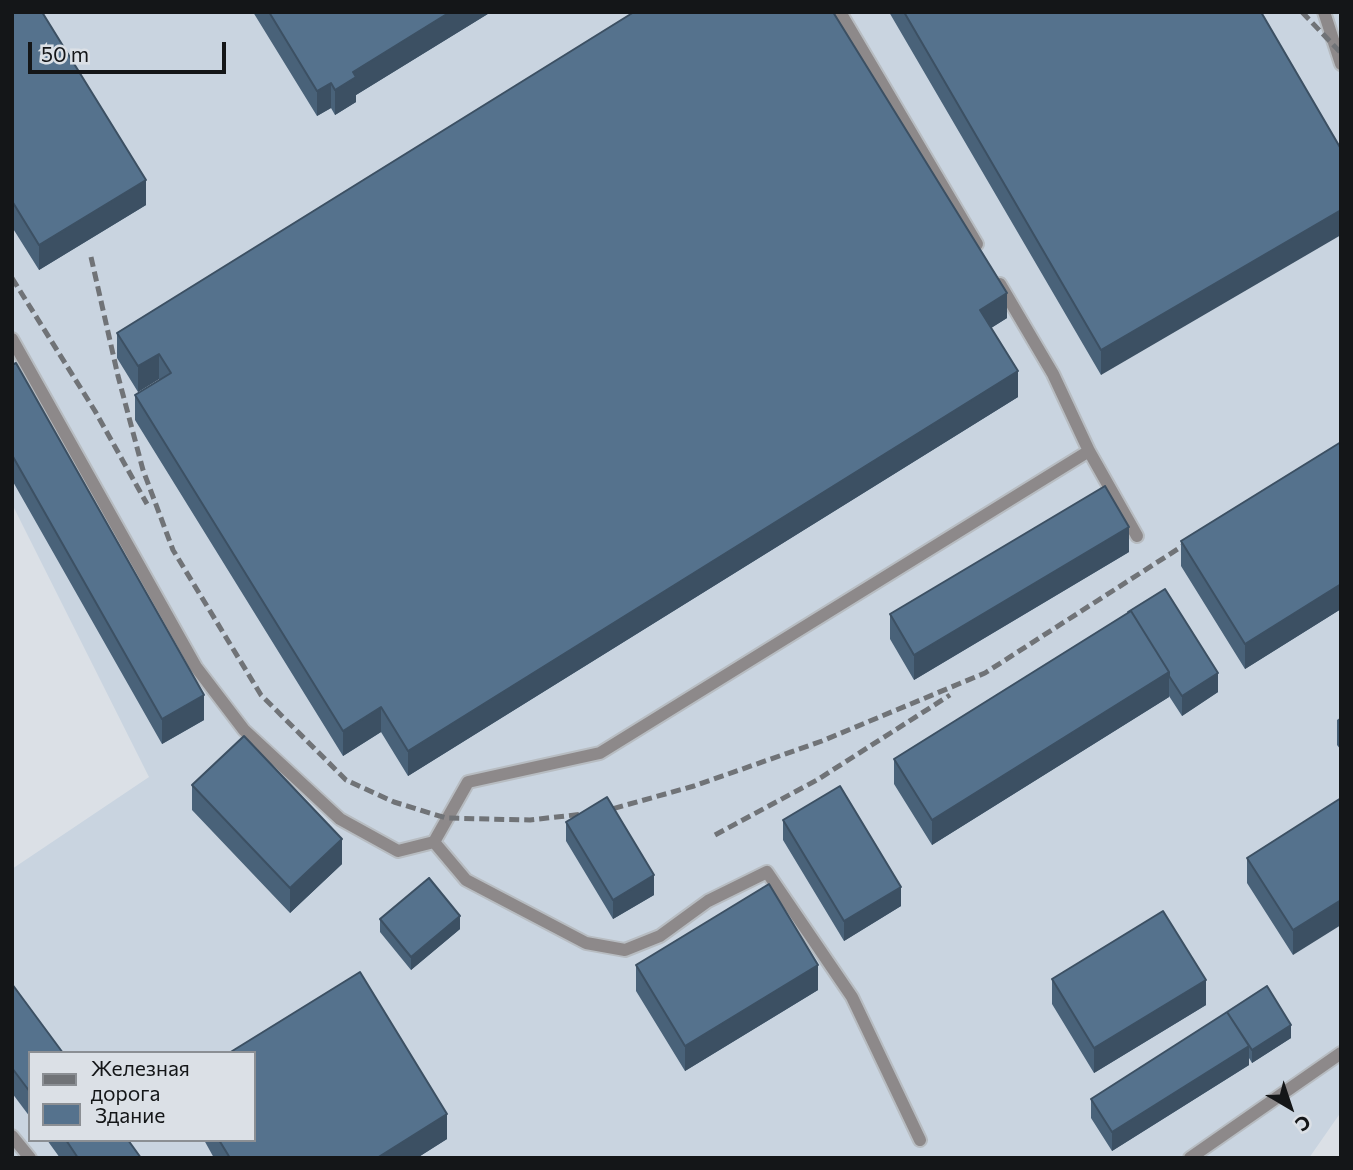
<!DOCTYPE html>
<meta charset="utf-8">
<style>
body{margin:0}
#map{position:relative;width:1353px;height:1170px;overflow:hidden;background:#dbe0e6;font-family:Commissioner,sans-serif}
canvas{display:block}
.frame{position:absolute;inset:0;border:14px solid #141618;pointer-events:none}
.legend{position:absolute;left:28px;top:1051px;width:228px;height:91px;box-sizing:border-box;background:#dbe0e6;border:2px solid #8b8f94;margin:0;padding:9px 12px;list-style:none;font-size:21px;color:#141618}
.legend li{display:flex;align-items:center;gap:14px;height:35px}
.legend b{width:35px;border:2px solid #8b8f94}
.north{position:absolute;left:1255px;top:1072px;width:70px;height:70px;-webkit-text-stroke:5px #dbe0e6;paint-order:stroke;rotate:141deg;font-size:19px;font-weight:700;line-height:28px;text-align:center;color:#141618}
.north::after{content:'';display:block;margin:auto;width:24px;height:32px;background:#141618;clip-path:polygon(50% 0,100% 100%,50% 72%,0 100%)}
.scale{position:absolute;left:28px;top:42px;width:198px;height:32px;box-sizing:border-box;border:4px solid #141618;border-top:0;padding-left:9px;font-size:21px;line-height:24px;white-space:nowrap;color:#141618;-webkit-text-stroke:5px #dbe0e6;paint-order:stroke}
</style>
<div id="map">
<canvas width="1353" height="1170"></canvas>
<div class="frame"></div>
<ul class="legend">
<li><b style="height:9px;background:#707377"></b>Железная дорога</li>
<li><b style="height:19px;background:#55728d"></b>Здание</li>
</ul>
<div class="north">С</div>
<div class="scale">50 m</div>
</div>
<script>
const context = document.querySelector('canvas').getContext('2d');
context.lineJoin = 'round';
function fill(path, color) { context.fillStyle = color; context.fill(path, 'evenodd'); }
const poly = rows => new Path2D(rows.map(r => 'M' + r).join(''));
function strokePath(path, color, width, dash) { context.strokeStyle = color; context.lineWidth = width; context.lineCap = dash ? 'butt' : 'round'; context.setLineDash(dash || []); context.stroke(path); }
fill(poly([
 [12,12,1341,12,1341,1112,1309,1158,12,1158,12,869,149,777,12,504],
 [30,1053,254,1053,254,1140,30,1140]
]), '#c9d4e0');
const service = poly([
 [840,12,977,244],
 [1324,12,1341,64],
 [1000,284,1053,374,1089,451,1137,536],
 [12,339,196,667,244,730,340,819,398,851,434,842,468,782,600,753,1089,451],
 [434,842,466,880,586,943,625,950,660,936,708,901,767,872,852,997,920,1140],
 [12,1136,30,1158],
 [1190,1158,1341,1053]
]);
strokePath(service, '#b7bcc1', 16);
strokePath(service, '#8d898a', 12);
strokePath(poly([
 [1302,12,1341,53],
 [91,257,118,376,143,470,173,550,261,695,346,780,394,802,446,818,530,820,601,812,694,786,822,741,985,673,1198,536],
 [12,278,95,411,147,504],
 [715,835,817,780,950,695]
]), '#707377', 5, [10, 5]);
fill(poly([
 [12,12,146,205,39,270,12,227],
 [253,12,491,12,356,95,356,102,335,115,331,108,317,116],
 [889,12,1261,12,1101,375],
 [1007,318,991,328,1018,397,408,776,381,732,343,756,135,420,135,395,159,380,159,379,138,392,117,358,117,333],
 [12,365,204,720,162,744,12,480],
 [1341,442,1341,609,1245,669,1181,566,1181,541],
 [1129,552,914,680,890,639,890,614],
 [1128,613,1218,692,1182,716,1169,696,1169,697,932,845,894,784,894,759],
 [1341,717,1341,750,1337,745,1337,720],
 [192,785,342,864,290,913,192,810],
 [1341,798,1293,955,1247,883,1247,858],
 [783,820,901,906,844,941,783,840],
 [566,822,654,895,613,919,566,841],
 [380,919,460,929,411,970,380,932],
 [636,965,818,990,685,1071,636,991],
 [1052,979,1206,1005,1094,1073,1052,1004],
 [12,984,30,1053,30,1117,12,1093],
 [1227,1012,1291,1038,1252,1063,1249,1058,1249,1065,1112,1151,1091,1118,1091,1099],
 [447,1139,417,1158,214,1158,204,1140],
 [47,1140,128,1140,141,1158,60,1158]
]), '#496279');
fill(poly([
 [450,12,491,12,356,95,356,102,335,115,335,90,353,72],
 [331,83,331,108,317,116,317,91],
 [146,180,146,205,39,270,39,245],
 [1341,210,1341,235,1101,375,1101,350],
 [1007,293,1007,318,980,335,980,310],
 [159,354,159,379,138,392,138,366],
 [1018,371,1018,397,408,776,408,751],
 [1129,527,1129,552,914,680,914,655],
 [1341,584,1341,609,1245,669,1245,644],
 [1169,672,1169,697,932,845,932,820],
 [1218,673,1218,692,1182,716,1182,696],
 [204,695,204,720,162,744,162,719],
 [381,707,381,732,343,756,343,731],
 [342,839,342,864,290,913,290,888],
 [654,875,654,895,613,919,613,900],
 [901,887,901,906,844,941,844,921],
 [1341,900,1341,925,1293,955,1293,930],
 [460,916,460,929,411,970,411,957],
 [818,965,818,990,685,1071,685,1046],
 [1206,980,1206,1005,1094,1073,1094,1048],
 [1291,1025,1291,1038,1252,1063,1252,1050],
 [1249,1046,1249,1065,1112,1151,1112,1132],
 [447,1114,447,1139,417,1158,377,1158]
]), '#3c5063');
const building = poly([
 [12,12,42,12,146,180,39,245,12,201,12,12],
 [269,12,450,12,353,72,356,77,335,90,331,83,317,91,269,12],
 [634,12,833,12,1007,293,980,310,1018,371,408,751,381,707,343,731,135,395,171,373,159,354,138,366,117,333,634,12],
 [904,12,1261,12,1341,149,1341,210,1101,350,904,12],
 [16,363,204,695,162,719,12,455,12,365,16,363],
 [1341,442,1341,584,1245,644,1181,541,1341,442],
 [1105,486,1129,527,914,655,890,614,1105,486],
 [1165,589,1218,673,1182,696,1169,676,1169,672,1131,611,1128,612,1165,589],
 [1131,611,1169,672,932,820,894,759,1131,611],
 [244,736,342,839,290,888,192,785,244,736],
 [840,786,901,887,844,921,783,820,840,786],
 [607,797,654,875,613,900,566,822,607,797],
 [1341,798,1341,900,1293,930,1247,858,1341,798],
 [429,878,460,916,411,957,380,919,429,878],
 [769,884,818,965,685,1046,636,965,769,884],
 [1163,911,1206,980,1094,1048,1052,979,1163,911],
 [360,972,447,1114,377,1158,230,1158,219,1140,254,1140,254,1053,229,1053,360,972],
 [12,984,63,1053,30,1053,30,1092,12,1068,12,984],
 [1267,986,1291,1025,1252,1050,1227,1012,1267,986],
 [1227,1012,1249,1046,1112,1132,1091,1099,1227,1012],
 [66,1140,128,1140,141,1158,78,1158,66,1140]
]);
fill(building, '#55728d');
strokePath(building, '#3c5063', 2);
</script>
